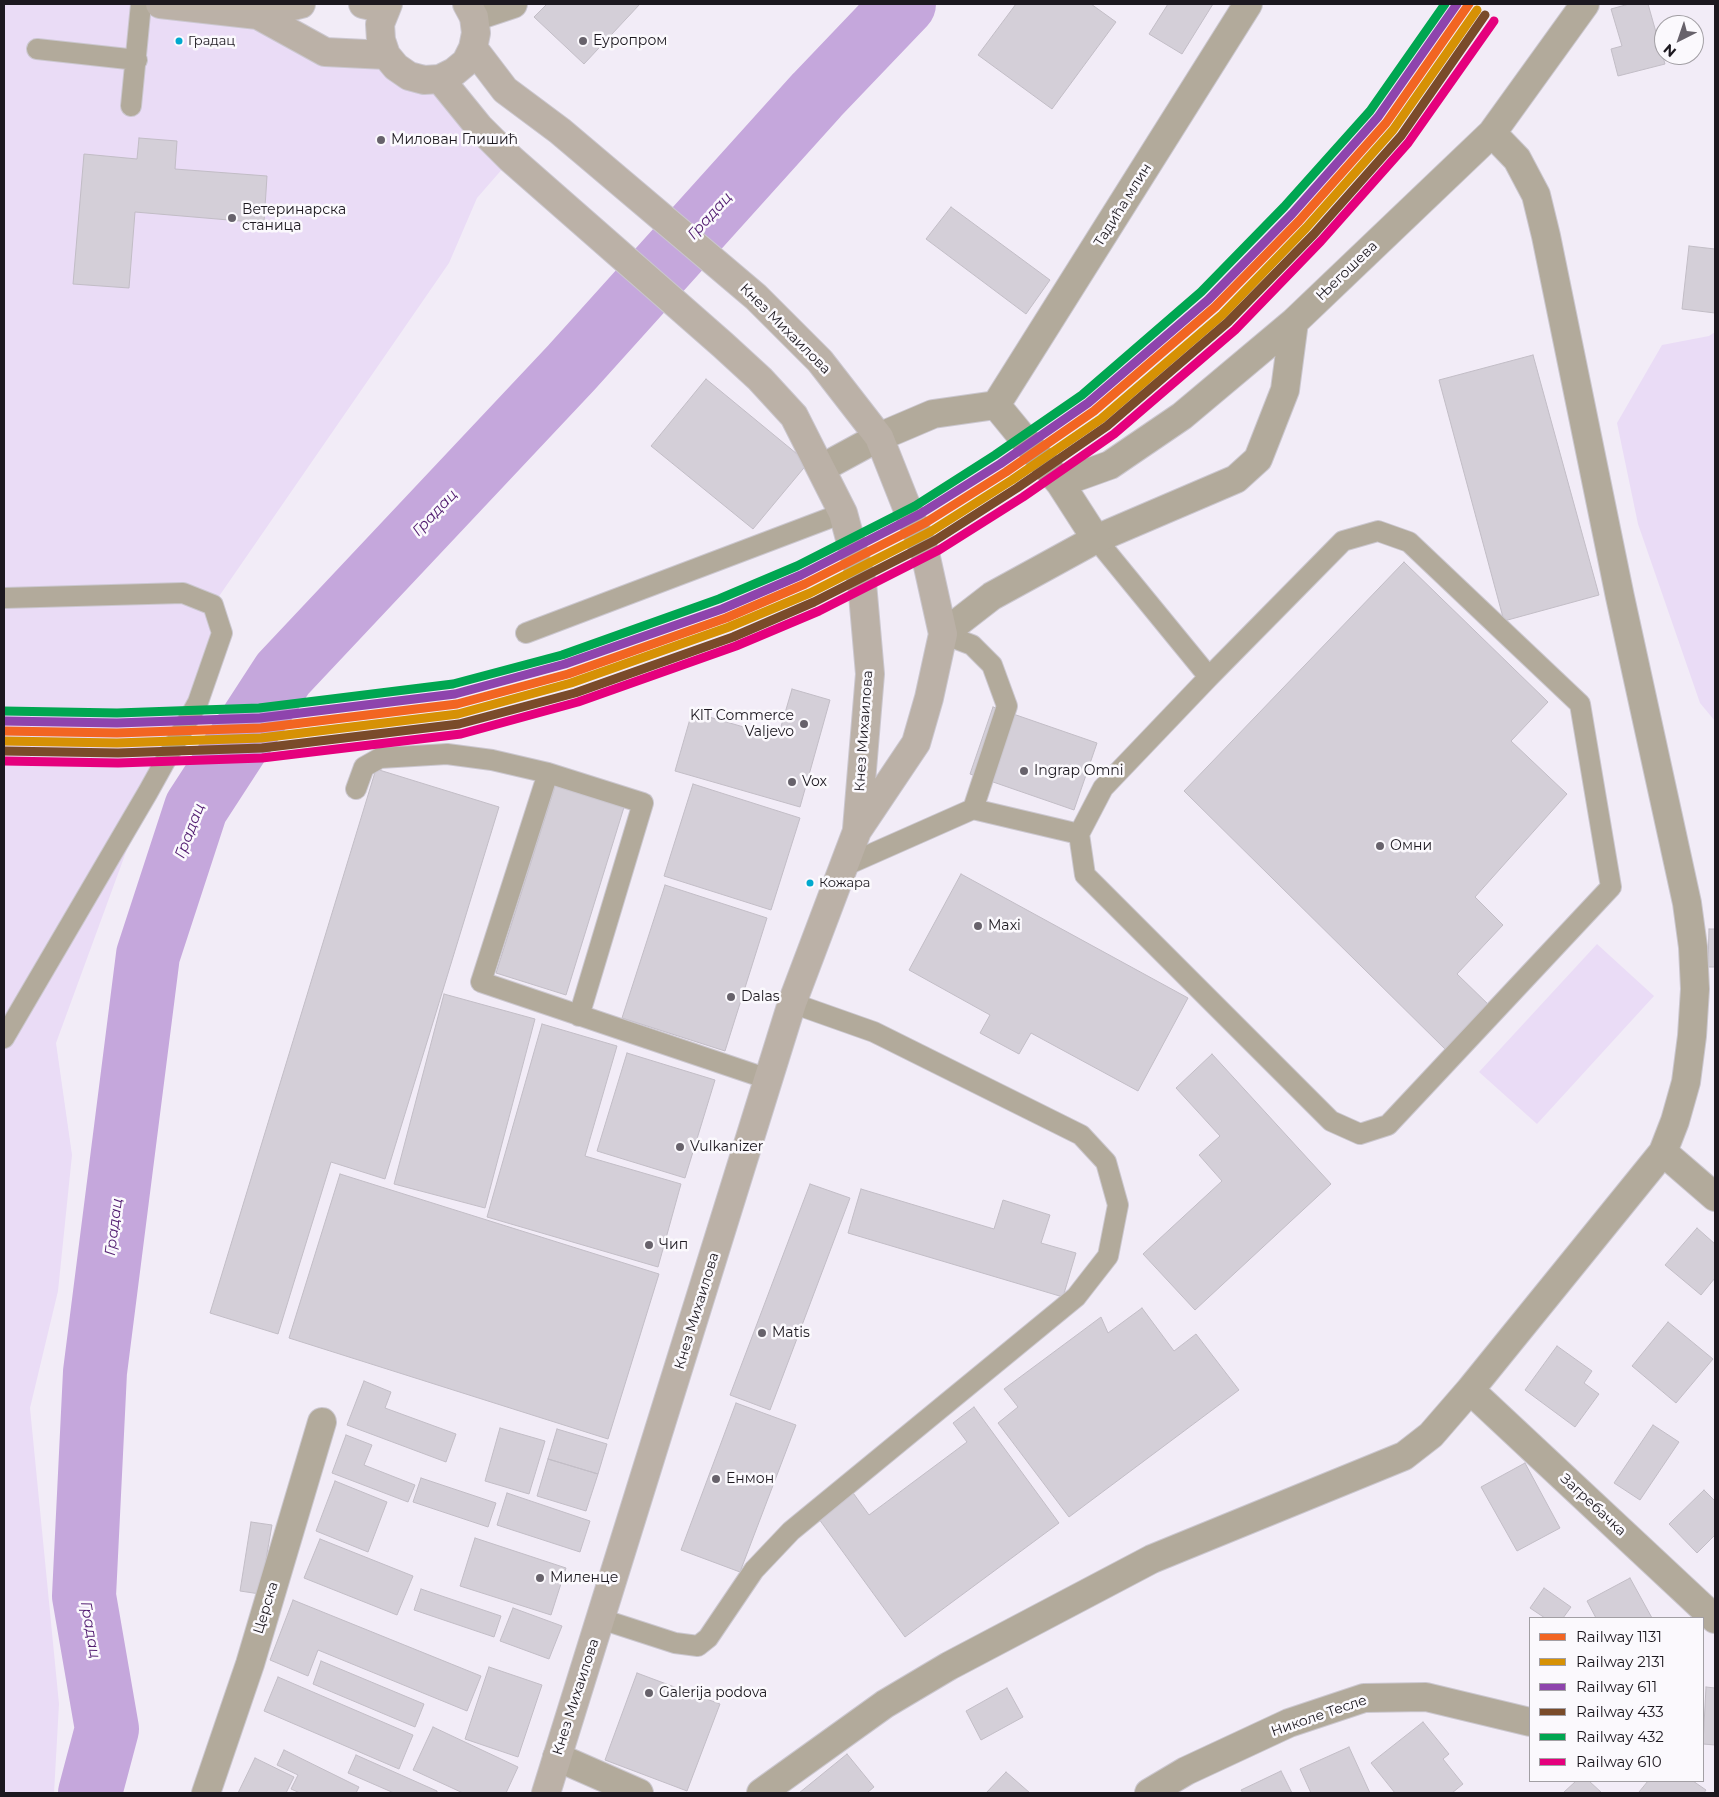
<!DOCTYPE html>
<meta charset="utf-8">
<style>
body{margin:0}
#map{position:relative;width:1719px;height:1797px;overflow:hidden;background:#f2ecf7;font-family:Montserrat,sans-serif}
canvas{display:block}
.frame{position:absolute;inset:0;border:5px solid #1c181f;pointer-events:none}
.legend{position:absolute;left:1529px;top:1617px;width:175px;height:165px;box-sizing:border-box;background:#fbf9fd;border:1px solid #a29fa4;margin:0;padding:6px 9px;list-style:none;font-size:15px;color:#1c181f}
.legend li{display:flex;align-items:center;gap:10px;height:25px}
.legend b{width:25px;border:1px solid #a29fa4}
.north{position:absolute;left:1654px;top:15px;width:50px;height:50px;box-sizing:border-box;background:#fbf9fd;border:1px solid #a29fa4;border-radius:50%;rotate:221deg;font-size:14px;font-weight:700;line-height:20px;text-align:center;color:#1c181f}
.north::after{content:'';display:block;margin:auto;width:18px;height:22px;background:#67626b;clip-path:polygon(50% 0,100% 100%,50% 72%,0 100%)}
</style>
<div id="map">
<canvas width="1719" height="1797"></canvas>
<div class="frame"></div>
<ul class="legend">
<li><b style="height:6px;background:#f26522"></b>Railway 1131</li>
<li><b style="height:6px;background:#d69105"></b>Railway 2131</li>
<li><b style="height:6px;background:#8e44ad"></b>Railway 611</li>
<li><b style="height:6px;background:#7a4b2a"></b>Railway 433</li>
<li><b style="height:6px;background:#00a651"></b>Railway 432</li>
<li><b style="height:6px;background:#e5007d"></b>Railway 610</li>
</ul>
<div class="north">N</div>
</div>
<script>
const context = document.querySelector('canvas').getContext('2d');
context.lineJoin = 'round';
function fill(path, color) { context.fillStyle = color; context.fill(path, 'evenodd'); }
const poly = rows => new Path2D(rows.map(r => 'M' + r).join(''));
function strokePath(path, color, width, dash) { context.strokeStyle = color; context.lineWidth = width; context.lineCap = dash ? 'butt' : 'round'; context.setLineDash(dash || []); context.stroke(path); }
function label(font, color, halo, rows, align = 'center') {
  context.font = font + ' Montserrat,sans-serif'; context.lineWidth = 5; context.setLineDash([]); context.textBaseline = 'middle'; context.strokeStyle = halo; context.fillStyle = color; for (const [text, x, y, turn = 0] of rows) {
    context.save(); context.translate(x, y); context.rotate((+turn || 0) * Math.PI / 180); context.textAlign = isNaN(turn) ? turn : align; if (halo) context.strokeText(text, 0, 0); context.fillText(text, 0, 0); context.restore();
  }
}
fill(poly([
 [4,4,157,4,258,15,424,80,511,159,477,198,449,263,213,605,222,633,148,792,56,1043,72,1155,58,1291,30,1408,59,1704,54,1793,4,1793],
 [1715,332,1715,721,1700,703,1638,524,1617,423,1662,345,1709,336],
 [1597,944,1654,996,1537,1124,1479,1072]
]), '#eadcf6');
strokePath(poly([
 [90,1793,107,1729,84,1596,95,1372,148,955,196,808,283,674,571,368,817,95,904,4]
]), '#c5a7dc', 64);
const building = poly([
 [547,4,640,4,584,64,534,17,547,4],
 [1016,4,1091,4,1116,22,1052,109,978,55,1016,4],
 [1168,4,1213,4,1182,54,1149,34,1168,4],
 [1629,4,1648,4,1665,64,1618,76,1611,49,1622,46,1611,9,1629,4],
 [139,138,177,141,175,169,267,176,264,223,135,212,129,288,73,284,84,154,137,159,139,138],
 [951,207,1050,280,1026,314,926,239,951,207],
 [1689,246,1715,249,1715,313,1682,309,1689,246],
 [1533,355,1599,595,1504,621,1439,380,1533,355],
 [706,379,808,463,753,529,651,446,706,379],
 [1404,562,1548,702,1511,741,1567,794,1475,897,1503,925,1457,974,1491,1007,1449,1053,1184,791,1404,562],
 [792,689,830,700,800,807,675,771,692,712,778,737,792,689],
 [993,707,1097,743,1074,810,970,774,993,707],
 [376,769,499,807,385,1179,331,1162,278,1334,210,1313,376,769],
 [556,783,625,804,566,995,496,973,556,783],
 [693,784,800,818,771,910,664,876,693,784],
 [961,874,1188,998,1138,1091,1031,1033,1019,1054,980,1033,990,1015,909,970,961,874],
 [665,885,767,918,725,1051,622,1018,665,885],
 [1709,929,1715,929,1715,967,1708,967,1709,929],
 [444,994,535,1019,485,1208,394,1184,444,994],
 [542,1024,617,1046,585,1156,681,1184,658,1267,487,1217,542,1024],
 [627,1053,715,1080,685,1178,597,1151,627,1053],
 [1212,1054,1331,1184,1195,1310,1143,1254,1222,1181,1199,1155,1220,1136,1176,1088,1212,1054],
 [340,1174,659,1274,608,1439,289,1338,340,1174],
 [810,1184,850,1198,770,1410,730,1395,810,1184],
 [861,1189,994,1229,1003,1200,1050,1215,1041,1243,1076,1253,1063,1297,848,1233,861,1189],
 [1697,1228,1715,1244,1715,1278,1701,1295,1665,1265,1697,1228],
 [1142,1308,1174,1351,1196,1334,1239,1390,1069,1517,998,1423,1018,1407,1004,1389,1101,1317,1108,1333,1142,1308],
 [1668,1322,1713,1359,1676,1403,1632,1366,1668,1322],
 [1557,1346,1592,1371,1584,1383,1599,1394,1575,1427,1525,1390,1557,1346],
 [364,1381,391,1392,385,1408,456,1434,446,1462,347,1425,364,1381],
 [736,1403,796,1425,740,1572,681,1550,736,1403],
 [974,1407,1059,1523,905,1637,816,1515,851,1490,869,1515,967,1442,953,1423,974,1407],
 [1653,1425,1679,1442,1640,1500,1614,1483,1653,1425],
 [500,1428,545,1441,529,1494,485,1481,500,1428],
 [557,1429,607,1444,598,1474,548,1459,557,1429],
 [346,1435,372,1445,364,1465,415,1485,408,1502,332,1473,346,1435],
 [548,1459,598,1474,586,1511,537,1496,548,1459],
 [1525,1463,1560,1528,1517,1551,1481,1487,1525,1463],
 [421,1478,496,1503,488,1527,413,1502,421,1478],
 [335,1481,387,1502,368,1552,316,1531,335,1481],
 [1704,1490,1715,1501,1715,1535,1697,1553,1669,1524,1704,1490],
 [507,1493,590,1521,580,1552,497,1525,507,1493],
 [251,1522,272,1525,260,1594,240,1591,251,1522],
 [475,1538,566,1568,551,1615,460,1586,475,1538],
 [320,1539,413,1576,397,1615,304,1578,320,1539],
 [1630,1578,1652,1618,1596,1618,1587,1601,1630,1578],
 [1544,1588,1571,1607,1563,1618,1545,1618,1530,1608,1544,1588],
 [421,1589,501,1616,494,1637,414,1610,421,1589],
 [293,1600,481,1676,467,1711,318,1650,308,1676,270,1660,293,1600],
 [513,1608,562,1626,549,1659,500,1641,513,1608],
 [321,1661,424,1704,415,1727,313,1684,321,1661],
 [489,1667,542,1685,518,1757,465,1739,489,1667],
 [637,1673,720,1704,687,1791,605,1760,637,1673],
 [278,1677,413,1735,399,1769,264,1711,278,1677],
 [1706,1687,1715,1688,1715,1745,1703,1744,1706,1687],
 [1007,1688,1023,1717,981,1740,966,1711,1007,1688],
 [1423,1722,1449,1754,1443,1759,1463,1784,1452,1793,1395,1793,1371,1763,1423,1722],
 [433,1727,518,1767,506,1793,463,1793,413,1770,433,1727],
 [1349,1747,1370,1793,1311,1793,1300,1769,1349,1747],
 [284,1750,359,1787,356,1793,300,1793,291,1789,298,1775,277,1765,284,1750],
 [847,1754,874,1787,867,1793,799,1793,847,1754],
 [356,1755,437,1791,437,1793,394,1793,348,1773,356,1755],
 [255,1758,294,1777,286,1793,238,1793,255,1758],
 [1281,1771,1292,1793,1243,1793,1241,1790,1281,1771],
 [1006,1772,1030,1793,986,1793,1006,1772],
 [1576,1781,1589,1781,1602,1793,1563,1793,1576,1781],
 [1648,1781,1693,1781,1706,1790,1704,1793,1641,1793,1639,1792,1648,1781]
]);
fill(building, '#d4cfd8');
strokePath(building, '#c2bdc6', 1);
const service = poly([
 [37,49,137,60],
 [131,106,141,4],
 [1096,539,1209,677,1343,541,1378,531,1409,542,1580,704,1611,887,1388,1125,1360,1134,1331,1121,1085,875,1079,834,1103,788,1209,677],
 [4,598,183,593,213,605,222,633,198,702,148,792,4,1038],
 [526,633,843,513],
 [943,634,972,645,992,665,1007,706,973,809],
 [548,773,481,982,768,1079],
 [356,789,364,767,380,758,447,754,492,760,548,773,643,803,579,1016],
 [842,867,973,809,1079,834],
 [601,1619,675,1643,698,1646,708,1638,754,1570,791,1531,1076,1297,1108,1256,1118,1205,1106,1162,1081,1135,874,1032,792,1003]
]);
const minor = poly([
 [474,17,513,4],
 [996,405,1248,4],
 [996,405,1060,483,1096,539],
 [822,468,879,437,933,414,996,405],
 [1060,483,1110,465,1182,416,1294,322,1492,133,1585,4],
 [943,634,992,596,1096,539,1236,479,1258,459,1285,390,1294,322],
 [1663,1152,1715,1197],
 [1470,1390,1715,1619],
 [557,1757,639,1793],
 [206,1793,250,1664,322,1422],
 [761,1793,885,1704,949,1666,1152,1559,1404,1456,1431,1435,1470,1390,1663,1152,1675,1121,1686,1082,1692,1036,1695,989,1693,947,1687,903,1620,597,1546,236,1536,195,1517,159,1492,133],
 [1149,1793,1186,1771,1289,1723,1364,1698,1426,1697,1530,1722]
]);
const secondary = poly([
 [160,4,258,15,301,4],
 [363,4,385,9],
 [388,4,380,24,381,40,386,55,396,67,409,76,424,80,440,79,454,72,466,62,473,48,476,33,474,17,467,4],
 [258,15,325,52,386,55],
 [473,48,505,90,560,131,756,297,820,361,879,437,925,553,943,634,929,698,916,743,857,831,792,1003,546,1793],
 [440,79,479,127,511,159,723,345,760,379,794,416,843,513,862,583,870,674,857,829]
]);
strokePath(service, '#cbc7cf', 22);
strokePath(minor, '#cbc7cf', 30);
strokePath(secondary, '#cbc7cf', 30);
strokePath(service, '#b2aa9b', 20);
strokePath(minor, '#b2aa9b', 28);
strokePath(secondary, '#bbb1a7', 28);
strokePath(poly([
 [4,731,117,733,261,728,457,704,568,674,726,618,805,584,925,523,1006,472,1094,411,1215,307,1299,221,1386,123,1469,4]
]), '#f26522', 9);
strokePath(poly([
 [4,741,117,743,261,738,458,714,571,683,729,627,810,593,930,532,1012,480,1101,419,1222,315,1306,228,1393,130,1477,10]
]), '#d69105', 9);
strokePath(poly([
 [4,721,117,723,260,718,455,694,565,664,722,609,801,575,920,514,1000,464,1088,403,1208,300,1292,214,1378,117,1457,4]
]), '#8e44ad', 9);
strokePath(poly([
 [4,751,118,753,262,748,459,724,575,693,733,637,814,602,934,541,1017,488,1107,426,1228,322,1314,234,1401,136,1485,15]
]), '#7a4b2a', 9);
strokePath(poly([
 [4,711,117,713,259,708,453,684,562,655,719,599,797,566,915,506,995,455,1082,395,1201,292,1284,207,1370,111,1445,4]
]), '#00a651', 9);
strokePath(poly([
 [4,761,118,763,262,758,461,734,578,702,736,646,819,611,939,550,1023,497,1114,434,1235,330,1321,241,1408,143,1494,21]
]), '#e5007d', 9);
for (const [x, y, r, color] of [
 [179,41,4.5,"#00a9ce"],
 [583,41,5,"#67626b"],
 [381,140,5,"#67626b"],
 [232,218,5,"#67626b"],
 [804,724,5,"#67626b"],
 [1024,771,5,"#67626b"],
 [792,782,5,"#67626b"],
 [1380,846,5,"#67626b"],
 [810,883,4.5,"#00a9ce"],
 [978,926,5,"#67626b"],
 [731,997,5,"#67626b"],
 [680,1147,5,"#67626b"],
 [649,1245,5,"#67626b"],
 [762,1333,5,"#67626b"],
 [716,1479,5,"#67626b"],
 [540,1578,5,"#67626b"],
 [649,1693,5,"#67626b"]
]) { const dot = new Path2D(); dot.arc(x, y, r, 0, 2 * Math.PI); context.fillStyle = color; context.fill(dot); strokePath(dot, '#fbf9fd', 2); }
label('13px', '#1c181f', '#fbf9fd', [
 ["Градац",188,41],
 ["Кожара",819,883]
], 'left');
label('14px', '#1c181f', '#fbf9fd', [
 ["Еуропром",593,41],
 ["Милован Глишић",391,140],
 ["Ветеринарска",242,210],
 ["станица",242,226],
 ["KIT Commerce",794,716,"right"],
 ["Valjevo",794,732,"right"],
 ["Ingrap Omni",1034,771],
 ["Vox",802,782],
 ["Омни",1390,846],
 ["Maxi",988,926],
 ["Dalas",741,997],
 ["Vulkanizer",690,1147],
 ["Чип",659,1245],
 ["Matis",772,1333],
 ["Енмон",726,1479],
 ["Миленце",550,1578],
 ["Galerija podova",659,1693]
], 'left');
label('14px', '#1c181f', '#fbf9fd', [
 ["Тадића млин",1123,205,-58],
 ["Његошева",1347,271,-44],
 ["Кнез Михаилова",785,329,45],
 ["Кнез Михаилова",864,731,-86],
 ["Кнез Михаилова",697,1311,-73],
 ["Загребачка",1593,1505,43],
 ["Церска",266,1608,-73],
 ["Кнез Михаилова",576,1697,-72],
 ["Николе Тесле",1319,1716,-19]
]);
label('italic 15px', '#501a6f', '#fbf9fd', [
 ["Градац",710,216,-48],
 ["Градац",435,513,-47],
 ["Градац",190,831,-69],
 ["Градац",114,1227,-83],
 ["Градац",90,1630,80]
]);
</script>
